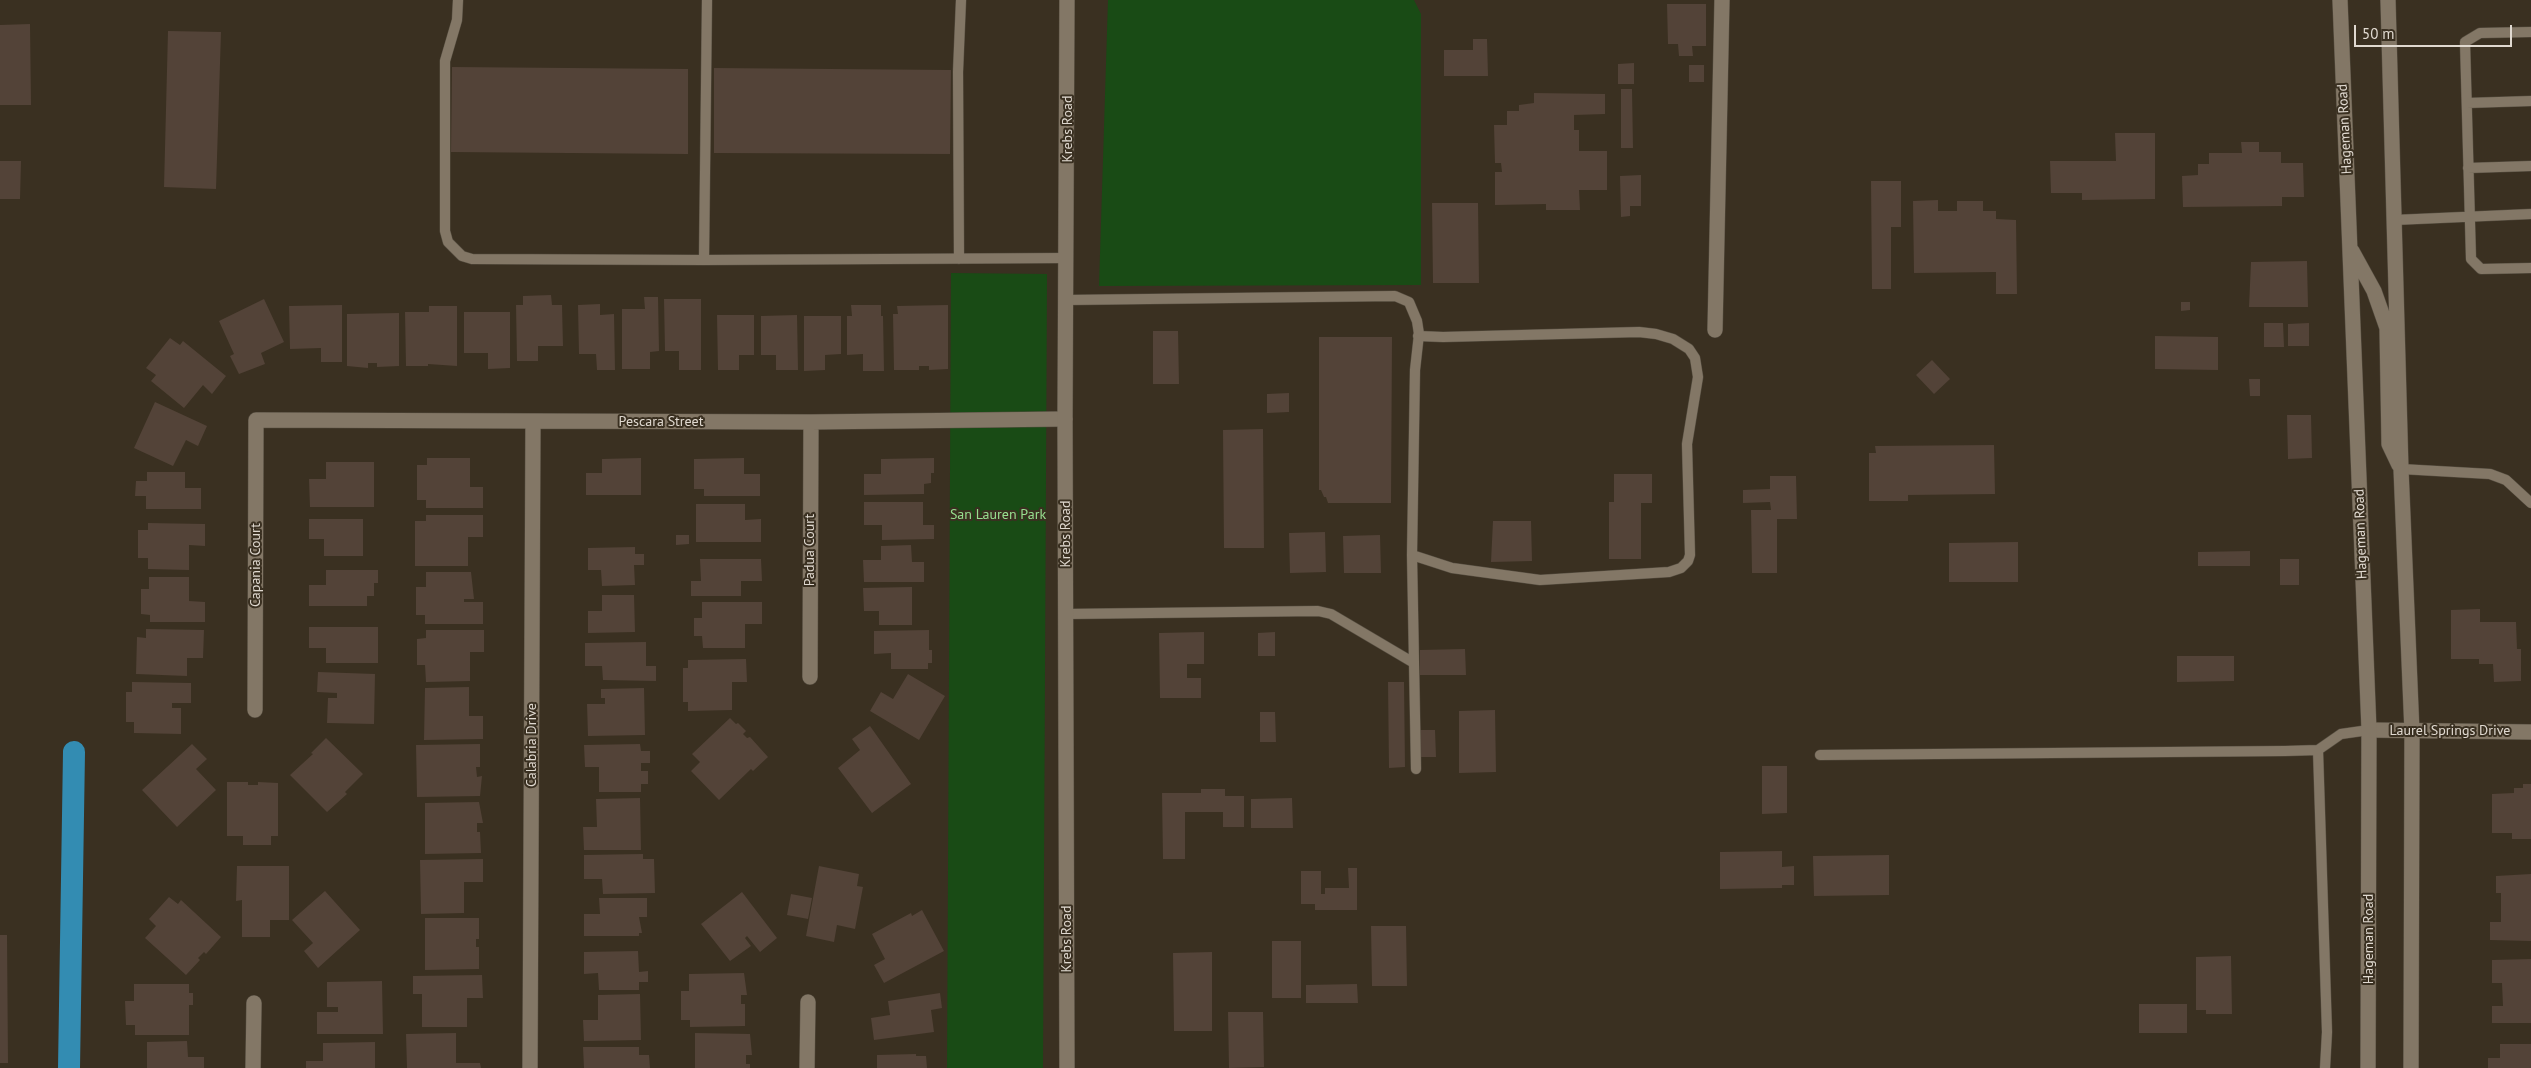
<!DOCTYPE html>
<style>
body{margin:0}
#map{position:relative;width:2531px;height:1068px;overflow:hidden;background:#3a3021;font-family:"PT Sans",sans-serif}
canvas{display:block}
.scale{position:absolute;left:2354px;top:25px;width:158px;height:22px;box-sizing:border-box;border:2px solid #e0d9d0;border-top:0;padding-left:6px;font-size:15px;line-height:18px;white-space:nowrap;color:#e0d9d0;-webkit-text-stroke:4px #3a3021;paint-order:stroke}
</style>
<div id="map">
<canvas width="2531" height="1068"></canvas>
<div class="scale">50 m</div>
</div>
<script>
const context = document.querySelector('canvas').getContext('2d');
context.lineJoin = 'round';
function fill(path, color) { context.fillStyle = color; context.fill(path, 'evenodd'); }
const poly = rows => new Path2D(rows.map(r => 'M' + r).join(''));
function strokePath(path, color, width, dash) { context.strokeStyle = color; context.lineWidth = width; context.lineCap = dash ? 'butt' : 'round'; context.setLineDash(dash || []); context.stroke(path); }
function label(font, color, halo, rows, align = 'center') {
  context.font = font + ' "PT Sans",sans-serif'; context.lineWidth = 4; context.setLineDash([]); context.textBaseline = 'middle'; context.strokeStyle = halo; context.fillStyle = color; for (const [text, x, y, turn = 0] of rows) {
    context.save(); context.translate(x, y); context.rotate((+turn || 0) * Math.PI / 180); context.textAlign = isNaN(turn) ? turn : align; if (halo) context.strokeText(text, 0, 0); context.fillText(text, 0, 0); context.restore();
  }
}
fill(poly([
 [1108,0,1414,0,1421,14,1421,285,1099,286],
 [951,273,1047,274,1043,1068,947,1068]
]), '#194b15');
strokePath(poly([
 [69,1068,74,752]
]), '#338cb2', 22);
fill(poly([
 [1667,4,1706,4,1706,46,1692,46,1693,56,1679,56,1678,44,1668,44],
 [30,24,31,105,0,105,0,25],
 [168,31,221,32,216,189,164,187],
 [1473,39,1487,39,1488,76,1444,76,1444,50,1473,50],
 [1634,63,1634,84,1618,84,1618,64],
 [1689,65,1704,65,1704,82,1689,82],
 [452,67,688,69,688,154,451,152],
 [714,68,951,70,950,154,714,153],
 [1621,89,1632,89,1633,148,1621,148],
 [1534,93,1605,94,1605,114,1574,115,1574,130,1579,130,1579,151,1607,151,1607,190,1579,190,1580,210,1546,210,1546,204,1495,205,1495,172,1502,172,1501,163,1495,163,1494,125,1507,125,1507,111,1519,111,1519,105,1534,103],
 [2115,133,2155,133,2155,199,2082,200,2082,193,2051,193,2050,161,2116,161],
 [2241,142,2259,142,2259,152,2281,152,2281,163,2303,163,2304,197,2282,197,2282,206,2183,207,2182,176,2198,175,2198,164,2209,164,2209,153,2242,153],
 [0,161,21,161,20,199,0,199],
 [1641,175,1641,206,1630,206,1630,216,1621,217,1620,176],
 [1871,181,1901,181,1901,227,1891,227,1891,289,1872,289],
 [1938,200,1938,211,1957,211,1957,201,1983,201,1983,211,1996,211,1996,219,2016,220,2017,294,1996,294,1996,272,1914,273,1913,201],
 [1432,203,1478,203,1479,283,1433,283],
 [2307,261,2308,307,2249,307,2251,262],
 [551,295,552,305,562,305,563,346,538,346,538,361,517,361,516,305,523,305,523,296],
 [644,297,658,297,659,351,650,352,650,369,622,369,622,309,645,309],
 [264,299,284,342,261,353,265,364,239,374,230,356,234,354,219,321],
 [664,299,701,299,701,370,679,370,679,351,665,351],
 [2181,302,2190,302,2190,310,2181,311],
 [600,304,600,315,614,314,615,370,597,370,596,354,579,354,578,305],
 [342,305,342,362,321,362,321,348,290,349,289,306],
 [851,305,881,305,881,316,883,316,884,371,863,371,863,354,847,355,847,316,852,316],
 [948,305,948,369,929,370,929,366,919,366,919,370,894,370,893,314,898,314,897,306],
 [429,306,457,306,457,366,428,364,428,366,406,366,405,312,429,312],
 [464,312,510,312,510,368,488,369,488,353,464,353],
 [399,313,399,366,377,367,377,363,368,363,368,368,347,366,347,314],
 [717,315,754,315,754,355,739,355,739,370,718,370],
 [797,315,798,370,776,370,776,355,761,355,761,316],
 [804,316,841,316,841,354,825,355,825,370,804,371],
 [2264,323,2283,323,2284,347,2264,347],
 [2309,323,2309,346,2288,346,2288,324],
 [1153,331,1178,331,1179,384,1153,384],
 [2155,336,2218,337,2218,370,2155,369],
 [1319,337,1392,337,1391,503,1328,503,1326,497,1324,497,1321,490,1319,490],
 [170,338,180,345,183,341,226,376,212,394,203,385,184,408,151,381,156,375,146,368],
 [1932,360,1950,379,1934,394,1916,375],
 [2249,379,2260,379,2260,396,2250,396],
 [1289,393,1289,412,1267,413,1267,394],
 [155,402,207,426,198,446,186,440,173,466,134,448],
 [2287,415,2311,415,2312,458,2288,459],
 [1263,429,1264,548,1224,548,1223,430],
 [1994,445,1995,494,1908,495,1908,501,1869,501,1869,453,1876,453,1875,446],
 [427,458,470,458,470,487,483,487,483,508,426,508,426,500,417,500,417,465,427,465],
 [641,458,641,495,586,495,586,473,602,473,602,459],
 [744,458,744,474,760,474,760,496,704,496,704,489,694,489,694,459],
 [934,458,934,473,931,473,931,483,924,484,924,494,864,495,864,474,881,474,881,459],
 [326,462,374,462,374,507,310,507,309,479,326,479],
 [147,472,185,472,185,488,201,488,201,509,146,509,146,496,135,496,136,481,147,481],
 [1614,474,1652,474,1652,503,1641,503,1641,559,1609,559,1609,502,1614,502],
 [1770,476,1796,476,1797,519,1777,519,1777,573,1752,573,1751,510,1771,510,1770,502,1743,503,1743,490,1770,489],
 [864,502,923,502,923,525,934,525,934,539,882,540,882,525,864,525],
 [696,504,745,504,745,520,761,519,761,542,696,542],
 [426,515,483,515,483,537,468,537,468,566,415,566,415,521,426,521],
 [309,519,363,519,363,556,324,556,324,539,309,539],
 [1493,521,1531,521,1532,561,1491,562],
 [148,523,205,524,205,546,189,545,189,570,148,569,148,558,138,558,138,530,148,530],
 [1325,532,1326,572,1290,573,1289,533],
 [676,535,689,535,689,544,676,545],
 [1380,535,1381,573,1344,573,1343,536],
 [2018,542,2018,582,1949,582,1949,543],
 [911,545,912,562,924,562,924,582,864,582,863,560,881,560,881,546],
 [635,547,635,554,644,554,644,565,634,565,635,585,602,586,601,570,588,570,588,548],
 [2250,551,2250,566,2198,566,2198,552],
 [700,559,761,559,762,581,741,581,741,596,691,596,691,581,701,581],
 [2280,559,2299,559,2299,585,2280,585],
 [326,570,378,570,378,583,374,583,374,596,367,596,367,606,309,606,309,585,326,585],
 [426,572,471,572,474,599,464,599,464,602,483,602,483,624,425,624,425,615,416,615,416,587,426,587],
 [149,577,189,577,189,601,205,602,205,622,150,622,150,615,141,614,141,589,149,589],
 [912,587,912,625,879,625,879,611,864,611,863,588],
 [602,595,634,595,635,632,588,633,588,611,602,611],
 [702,602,762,602,762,624,745,624,745,648,703,648,702,636,694,636,694,618,702,618],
 [2480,609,2480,622,2516,622,2517,649,2521,649,2521,681,2494,682,2493,664,2479,664,2479,659,2451,659,2451,610],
 [309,627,378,627,378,663,326,663,326,648,309,648],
 [146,629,204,630,203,658,187,658,187,676,136,674,137,637,146,638],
 [426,630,484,630,484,652,470,652,470,681,426,682,425,665,417,665,417,639,426,638],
 [929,630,929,650,932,650,932,663,928,663,928,669,891,669,891,653,874,654,874,631],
 [1204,632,1204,664,1187,664,1187,678,1201,678,1201,698,1160,698,1159,633],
 [1275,632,1275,656,1258,656,1258,633],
 [646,642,646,666,656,666,656,681,603,680,602,666,585,666,585,643],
 [1465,649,1466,675,1420,675,1420,650],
 [2177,656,2234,656,2234,681,2177,682],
 [746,659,747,682,732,682,732,710,688,711,688,702,683,702,683,668,688,668,688,660],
 [318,672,375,674,374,724,327,723,328,698,337,698,337,693,317,692],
 [908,674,945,696,919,740,870,711,881,692,893,699],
 [132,682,191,683,191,703,172,703,172,708,181,708,181,734,134,733,134,722,126,722,126,692,132,692],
 [1388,682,1404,682,1405,767,1389,768],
 [469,687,469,716,483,716,483,739,424,740,425,688],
 [644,688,645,735,588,736,587,704,605,704,605,698,601,698,601,689],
 [1495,710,1496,772,1459,773,1459,711],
 [1260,712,1275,712,1276,742,1260,742],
 [730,718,736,724,738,723,746,731,743,734,747,738,750,737,768,757,753,771,751,769,719,800,691,771,700,762,692,754],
 [870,726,911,784,872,813,838,768,860,750,852,739],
 [1418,730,1435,730,1436,757,1418,757],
 [326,738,363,774,345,792,347,794,327,812,290,775,313,754,311,753],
 [192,744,207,759,196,769,216,790,177,827,142,790],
 [480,744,480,767,476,767,477,777,482,776,480,796,417,797,416,745],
 [640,744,641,751,650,751,650,763,641,763,641,771,648,771,648,784,641,784,641,792,599,792,599,767,585,767,584,745],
 [1762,766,1787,766,1787,813,1762,814],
 [227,782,248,782,248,785,258,785,258,782,278,783,278,836,271,836,271,845,243,845,243,836,227,836],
 [2523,784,2531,784,2531,839,2512,839,2512,833,2492,833,2492,794,2514,793,2514,788,2523,788],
 [1201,789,1225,789,1225,796,1244,796,1244,827,1223,827,1223,812,1185,812,1185,859,1163,859,1162,793,1201,793],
 [640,798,641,850,584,850,583,827,597,827,596,799],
 [1292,798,1293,828,1251,828,1251,799],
 [479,802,483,823,477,823,477,832,480,832,481,853,425,854,425,803],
 [1782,851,1782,867,1794,866,1794,885,1782,885,1782,888,1720,889,1720,852],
 [643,854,643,859,654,859,655,893,603,894,602,879,584,879,584,855],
 [1889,855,1889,895,1814,896,1813,856],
 [483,859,483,882,464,882,464,913,421,914,420,860],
 [237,866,289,866,289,920,270,920,270,937,242,937,242,900,236,901],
 [819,866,859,874,857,886,863,887,855,929,837,925,834,942,806,936],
 [1348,868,1357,868,1357,910,1315,910,1315,904,1301,904,1301,871,1321,871,1321,894,1325,894,1325,888,1349,888],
 [2531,874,2531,941,2490,940,2490,922,2501,922,2501,893,2496,893,2496,876],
 [325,891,360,930,318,968,304,951,313,943,292,920],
 [742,892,777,938,760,952,747,936,745,938,751,946,730,961,701,924],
 [791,894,812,898,808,919,787,915],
 [169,897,178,904,181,900,221,937,206,954,204,952,198,958,200,960,186,975,145,938,156,926,149,919],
 [599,898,647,898,647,917,639,917,642,933,639,933,639,936,584,936,584,914,600,914],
 [922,910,944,951,884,983,874,965,885,959,872,934,911,913,912,916],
 [425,918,479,918,479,939,476,939,476,947,479,947,479,969,425,970],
 [1371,926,1406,926,1407,986,1372,986],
 [0,935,7,935,8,1063,0,1063],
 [1272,941,1301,941,1301,998,1272,998],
 [638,951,639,972,648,971,648,982,639,982,639,990,599,990,598,973,584,974,584,952],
 [1212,952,1212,1031,1174,1031,1173,953],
 [2231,956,2232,1014,2206,1014,2206,1010,2196,1010,2196,957],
 [2531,959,2531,1023,2492,1023,2492,1006,2503,1006,2502,983,2492,983,2492,960],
 [744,973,747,995,741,995,741,1004,745,1004,745,1026,690,1027,690,1020,681,1020,681,991,689,991,689,974],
 [482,975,483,998,467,998,467,1027,422,1027,422,994,413,994,413,976],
 [382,981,383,1034,317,1034,317,1012,338,1012,338,1007,327,1007,327,982],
 [134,984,189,984,189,993,193,993,193,1005,189,1005,189,1035,135,1035,135,1025,126,1025,125,1001,134,1001],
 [1357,984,1358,1003,1306,1003,1306,985],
 [940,993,942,1008,931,1010,934,1032,874,1040,871,1018,890,1015,888,1001],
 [640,994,641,1040,584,1041,583,1020,598,1020,598,995],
 [2139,1004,2187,1004,2187,1033,2139,1033],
 [1228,1012,1263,1012,1264,1067,1229,1068],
 [456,1033,456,1063,480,1063,481,1068,407,1068,406,1034],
 [695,1033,750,1034,752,1055,746,1055,746,1064,750,1064,750,1068,695,1068],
 [187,1041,188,1057,204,1057,204,1068,147,1068,147,1042],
 [375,1042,375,1068,306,1068,306,1061,323,1061,323,1043],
 [2500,1044,2531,1044,2531,1068,2488,1068,2488,1058,2500,1058],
 [583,1047,639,1047,639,1055,649,1055,650,1068,584,1068],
 [916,1054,916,1056,926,1056,927,1068,877,1068,877,1055]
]), '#534338');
const lane = poly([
 [458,0,457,20,445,61,445,231,448,242,462,256,472,259,704,260,1067,258],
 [2531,32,2480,33,2465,42,2471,259,2481,269,2531,268],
 [2467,103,2531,101],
 [2468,168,2531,166],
 [2394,220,2531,214],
 [959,259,958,72,961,0],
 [704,260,707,0],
 [1066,300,1395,296,1409,302,1417,321,1419,334,1415,370,1412,555,1416,769],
 [2401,469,2490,474,2506,480,2531,503],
 [1412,555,1452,568,1540,580,1669,572,1681,568,1688,561,1690,555,1687,444,1698,377,1695,358,1689,349,1673,339,1656,334,1639,332,1443,337,1418,336],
 [1066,614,1318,611,1331,614,1414,663],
 [2318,750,2327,1032,2325,1068],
 [1820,755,2285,751,2318,750,2341,734,2369,730]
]);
const street = poly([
 [1715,330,1722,0],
 [810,677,811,422],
 [255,710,256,420,811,422,1065,419],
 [2369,730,2531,732],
 [253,1068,254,1003],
 [530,1068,533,421],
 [807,1068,808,1002]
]);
const secondary = poly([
 [2340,0,2369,730,2368,1068],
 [2388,0,2401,469,2412,732,2411,1068],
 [2352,251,2374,291,2387,328,2389,444,2399,465],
 [1067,1068,1065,419,1067,0]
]);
strokePath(lane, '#564e41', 11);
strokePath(street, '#564e41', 16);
strokePath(secondary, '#564e41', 16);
strokePath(lane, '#837766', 10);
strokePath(street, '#837766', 15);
strokePath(secondary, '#837766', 15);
label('14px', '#e0d9d0', '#3a3021', [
 ["Krebs Road",1068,129,-90],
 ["Hageman Road",2345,129,-93],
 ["Pescara Street",661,422],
 ["Krebs Road",1066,534,-90],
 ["Hageman Road",2361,534,-92],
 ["Padua Court",810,550,-90],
 ["Capania Court",256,565,-90],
 ["Laurel Springs Drive",2450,731],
 ["Calabria Drive",532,745,-90],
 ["Krebs Road",1067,939,-90],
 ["Hageman Road",2369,939,-90]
]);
label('14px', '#97df8f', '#3a3021', [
 ["San Lauren Park",998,515]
]);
</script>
